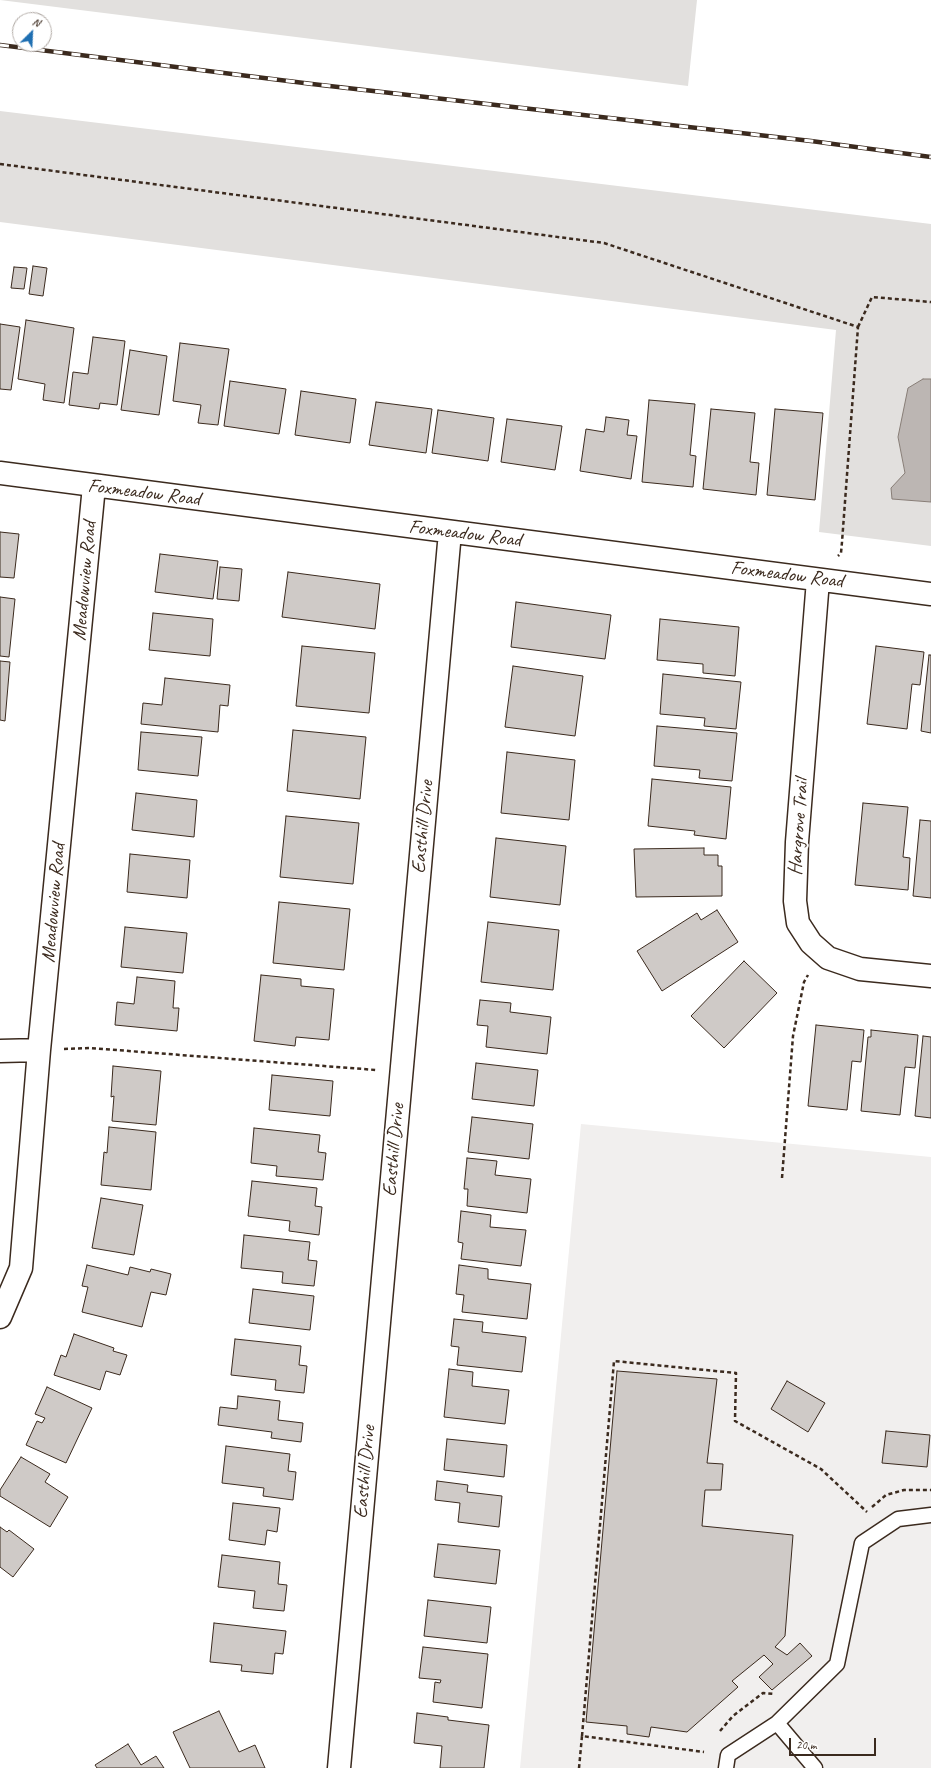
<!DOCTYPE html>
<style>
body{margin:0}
#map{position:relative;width:931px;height:1768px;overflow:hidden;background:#fff;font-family:Caveat,sans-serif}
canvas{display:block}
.north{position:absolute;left:12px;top:12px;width:40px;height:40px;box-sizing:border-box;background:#fff;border:1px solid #b1aaa5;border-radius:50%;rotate:24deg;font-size:11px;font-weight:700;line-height:16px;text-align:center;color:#3b2a1e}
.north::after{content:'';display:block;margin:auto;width:14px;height:18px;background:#1f6fb2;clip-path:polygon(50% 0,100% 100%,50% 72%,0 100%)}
.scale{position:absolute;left:789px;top:1738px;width:87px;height:18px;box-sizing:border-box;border:2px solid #3b2a1e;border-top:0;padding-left:5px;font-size:12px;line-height:14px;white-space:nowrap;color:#3b2a1e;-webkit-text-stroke:3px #fff;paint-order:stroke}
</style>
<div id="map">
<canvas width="931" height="1768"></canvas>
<div class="north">N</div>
<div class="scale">20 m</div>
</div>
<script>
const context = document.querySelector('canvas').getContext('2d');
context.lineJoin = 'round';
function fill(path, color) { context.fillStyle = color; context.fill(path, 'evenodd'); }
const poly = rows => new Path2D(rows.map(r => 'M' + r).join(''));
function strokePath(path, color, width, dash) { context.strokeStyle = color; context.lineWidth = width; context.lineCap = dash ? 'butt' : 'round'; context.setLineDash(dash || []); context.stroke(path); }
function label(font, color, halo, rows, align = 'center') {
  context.font = font + ' Caveat,sans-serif'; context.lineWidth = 4; context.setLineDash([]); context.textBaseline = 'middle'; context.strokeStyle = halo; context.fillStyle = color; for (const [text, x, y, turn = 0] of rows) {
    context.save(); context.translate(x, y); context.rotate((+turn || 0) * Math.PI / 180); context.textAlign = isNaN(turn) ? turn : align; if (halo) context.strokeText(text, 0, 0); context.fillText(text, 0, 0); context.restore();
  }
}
fill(poly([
 [581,1124,931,1157,931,1768,520,1768]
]), '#f1efee');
fill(poly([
 [0,0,697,0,688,86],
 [0,111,931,224,931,379,923,379,898,437,905,473,892,499,931,502,931,546,819,532,836,330,0,222]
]), '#e2e0de');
const water = poly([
 [923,379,931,379,931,502,892,499,891,488,905,473,898,437,908,388,923,379]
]);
fill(water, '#bcb6b3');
strokePath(water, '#887e77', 1);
const building = poly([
 [33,266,47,268,43,296,29,294,33,266],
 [14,267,27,268,24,289,11,288,14,267],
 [26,320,74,328,64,403,43,400,45,384,18,379,26,320],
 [0,324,20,327,11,390,0,389,0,324],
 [93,337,125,341,117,405,100,403,99,409,69,405,73,372,88,374,93,337],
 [180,343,229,349,218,425,198,423,201,405,173,401,180,343],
 [130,350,167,356,159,415,121,410,130,350],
 [230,381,286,389,279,434,224,426,230,381],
 [301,391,356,399,350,443,295,435,301,391],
 [649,400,695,404,690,455,696,456,693,487,642,482,649,400],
 [376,402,432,409,426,453,369,445,376,402],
 [711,409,755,413,750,462,759,463,756,495,703,489,711,409],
 [775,409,823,413,815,500,767,495,775,409],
 [438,410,494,418,488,461,432,453,438,410],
 [606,417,629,420,627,435,637,436,631,479,580,471,586,429,604,432,606,417],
 [507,419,562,426,555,470,501,462,507,419],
 [0,532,19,534,14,578,0,577,0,532],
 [160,554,218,561,213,599,155,592,160,554],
 [220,567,242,569,239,601,217,599,220,567],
 [288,572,380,584,375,629,282,617,288,572],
 [0,597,15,599,9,657,0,656,0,597],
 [516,602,611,615,605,659,511,647,516,602],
 [153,613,213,619,210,656,149,650,153,613],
 [660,619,739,627,735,676,703,673,703,664,657,660,660,619],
 [302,646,375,653,369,713,296,706,302,646],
 [876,646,924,652,920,685,912,684,907,729,867,724,876,646],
 [929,655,931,655,931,733,921,731,929,655],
 [0,661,10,662,5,721,0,720,0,661],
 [513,666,583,676,575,736,505,727,513,666],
 [663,674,741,682,736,729,704,726,705,718,660,714,663,674],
 [165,678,230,685,228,706,220,705,218,732,141,724,143,703,162,705,165,678],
 [657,726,737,733,732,781,699,778,700,770,654,766,657,726],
 [293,730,366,737,360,799,287,791,293,730],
 [141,732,202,737,198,776,138,770,141,732],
 [507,752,575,760,569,820,501,813,507,752],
 [652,779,731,787,726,839,694,835,695,831,648,826,652,779],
 [136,793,197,800,194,837,132,830,136,793],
 [863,803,908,807,903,857,910,858,908,890,855,885,863,803],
 [286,816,359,823,353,884,280,877,286,816],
 [920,820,931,821,931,898,913,896,920,820],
 [496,838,566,846,560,905,490,897,496,838],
 [704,848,704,855,718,855,718,866,722,866,722,896,636,897,634,849,704,848],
 [130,854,190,860,187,898,127,892,130,854],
 [279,902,350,909,344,970,273,963,279,902],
 [717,910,738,942,662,991,637,951,697,913,701,920,717,910],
 [488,922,559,930,553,990,481,982,488,922],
 [125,927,187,933,183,973,121,967,125,927],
 [744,961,777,993,724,1048,691,1016,744,961],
 [261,975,301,979,301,986,334,989,329,1040,296,1037,295,1046,254,1041,261,975],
 [137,977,175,981,173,1008,179,1008,177,1031,115,1025,117,1002,134,1004,137,977],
 [480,1000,511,1003,510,1012,551,1017,547,1054,486,1047,488,1026,477,1025,480,1000],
 [816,1025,864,1030,861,1062,852,1061,847,1110,808,1106,816,1025],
 [871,1030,918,1035,915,1068,905,1067,900,1115,861,1111,868,1037,871,1037,871,1030],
 [923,1036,931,1037,931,1118,915,1116,923,1036],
 [476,1063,538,1070,534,1106,472,1099,476,1063],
 [113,1066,161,1071,156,1125,112,1121,114,1096,111,1097,113,1066],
 [272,1075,333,1081,330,1116,269,1110,272,1075],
 [472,1117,533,1124,529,1159,468,1152,472,1117],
 [109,1127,156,1132,151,1190,101,1185,104,1152,107,1153,109,1127],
 [254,1128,320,1135,318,1152,326,1153,323,1180,276,1176,277,1166,251,1163,254,1128],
 [467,1158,497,1161,495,1175,531,1179,527,1213,467,1206,468,1189,464,1189,467,1158],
 [252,1181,317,1188,315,1206,322,1207,319,1235,289,1231,290,1221,248,1216,252,1181],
 [101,1198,143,1205,134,1255,92,1248,101,1198],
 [461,1211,491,1215,490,1227,526,1230,521,1266,461,1259,463,1243,458,1242,461,1211],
 [244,1235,310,1242,308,1260,317,1261,314,1286,282,1283,283,1272,241,1268,244,1235],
 [87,1265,128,1275,130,1267,150,1272,151,1269,171,1274,166,1295,151,1292,142,1327,82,1312,88,1287,82,1286,87,1265],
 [459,1265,488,1269,488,1279,531,1284,527,1319,462,1312,464,1295,456,1294,459,1265],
 [253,1289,314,1296,310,1330,249,1323,253,1289],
 [454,1319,483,1322,482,1332,526,1337,522,1372,457,1365,459,1347,451,1346,454,1319],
 [74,1334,114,1348,113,1351,127,1355,120,1375,106,1371,100,1390,54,1375,61,1355,66,1357,74,1334],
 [235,1339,301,1346,299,1365,307,1366,304,1393,275,1390,276,1380,231,1375,235,1339],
 [449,1369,473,1372,472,1386,509,1390,505,1424,444,1417,449,1369],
 [617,1371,717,1379,707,1463,723,1464,721,1490,705,1490,702,1526,793,1535,785,1636,775,1647,787,1655,800,1643,812,1656,772,1690,759,1677,773,1664,764,1655,732,1681,738,1687,687,1732,651,1727,649,1737,627,1734,627,1726,586,1722,617,1371],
 [787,1381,825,1403,808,1432,771,1409,787,1381],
 [47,1387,92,1408,66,1463,26,1445,37,1421,42,1423,45,1418,35,1414,47,1387],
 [238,1396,280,1401,278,1420,303,1423,301,1442,271,1438,272,1432,218,1425,220,1407,237,1409,238,1396],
 [886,1431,930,1435,927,1467,882,1463,886,1431],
 [447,1439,507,1445,504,1477,444,1470,447,1439],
 [226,1446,290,1454,288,1471,296,1472,293,1500,263,1496,264,1488,222,1483,226,1446],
 [21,1457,50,1474,45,1482,68,1497,50,1527,0,1496,0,1490,21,1457],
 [437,1481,468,1485,467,1492,502,1496,499,1527,458,1522,460,1503,435,1500,437,1481],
 [233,1503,280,1508,277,1532,267,1530,265,1545,229,1540,233,1503],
 [0,1527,7,1532,9,1530,34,1549,13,1577,0,1567,0,1527],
 [438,1544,500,1550,496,1584,434,1577,438,1544],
 [222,1555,280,1562,278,1584,287,1585,284,1611,253,1608,255,1591,218,1587,222,1555],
 [428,1600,491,1607,487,1643,424,1636,428,1600],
 [214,1623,286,1631,283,1654,275,1653,273,1674,241,1671,242,1665,210,1662,214,1623],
 [423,1647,488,1654,482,1708,433,1702,435,1682,440,1683,441,1680,419,1678,423,1647],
 [219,1711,239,1752,255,1745,265,1768,190,1768,173,1732,219,1711],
 [417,1713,448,1717,448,1720,489,1725,484,1768,440,1768,442,1746,414,1743,417,1713],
 [128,1744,141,1765,156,1756,164,1768,97,1768,95,1765,128,1744]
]);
fill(building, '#cfcac7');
strokePath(building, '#3b2a1e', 1);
const lane = poly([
 [777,1723,815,1768],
 [726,1768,728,1755,777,1723,837,1664,862,1543,898,1519,931,1515]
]);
const street = poly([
 [0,473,931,594],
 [818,580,797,842,795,901,798,923,811,943,828,958,860,969,931,976],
 [0,1051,39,1050],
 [0,1317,21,1268,39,1050,94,486],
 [339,1768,450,532]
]);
strokePath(lane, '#3b2a1e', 17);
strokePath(street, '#3b2a1e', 25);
strokePath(poly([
 [0,164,604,243,858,327,842,542,841,553,838,556],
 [858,327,872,297,931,302],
 [64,1049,90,1048,376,1070],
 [782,1178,793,1036,804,982,808,975],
 [872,1507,886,1495,904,1490,931,1490],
 [720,1731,733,1716,763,1693,774,1694],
 [582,1736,614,1361,736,1373,735,1421,821,1469,867,1512],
 [579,1768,582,1736,704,1752]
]), '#3b2a1e', 2.5, [4, 3]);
strokePath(lane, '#fff', 14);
strokePath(street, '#fff', 22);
const rail = poly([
 [0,45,312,84,811,141,931,157]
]);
strokePath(rail, '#3b2a1e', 4.5);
strokePath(rail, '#fff', 3, [9]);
label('20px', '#3b2a1e', '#fff', [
 ["Foxmeadow Road",144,493,7],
 ["Foxmeadow Road",465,534,7],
 ["Foxmeadow Road",787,575,7],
 ["Meadowview Road",85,581,-85],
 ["Easthill Drive",423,827,-85],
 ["Hargrove Trail",799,827,-86],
 ["Meadowview Road",54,903,-85],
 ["Easthill Drive",394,1150,-85],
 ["Easthill Drive",365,1472,-85]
]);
</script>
